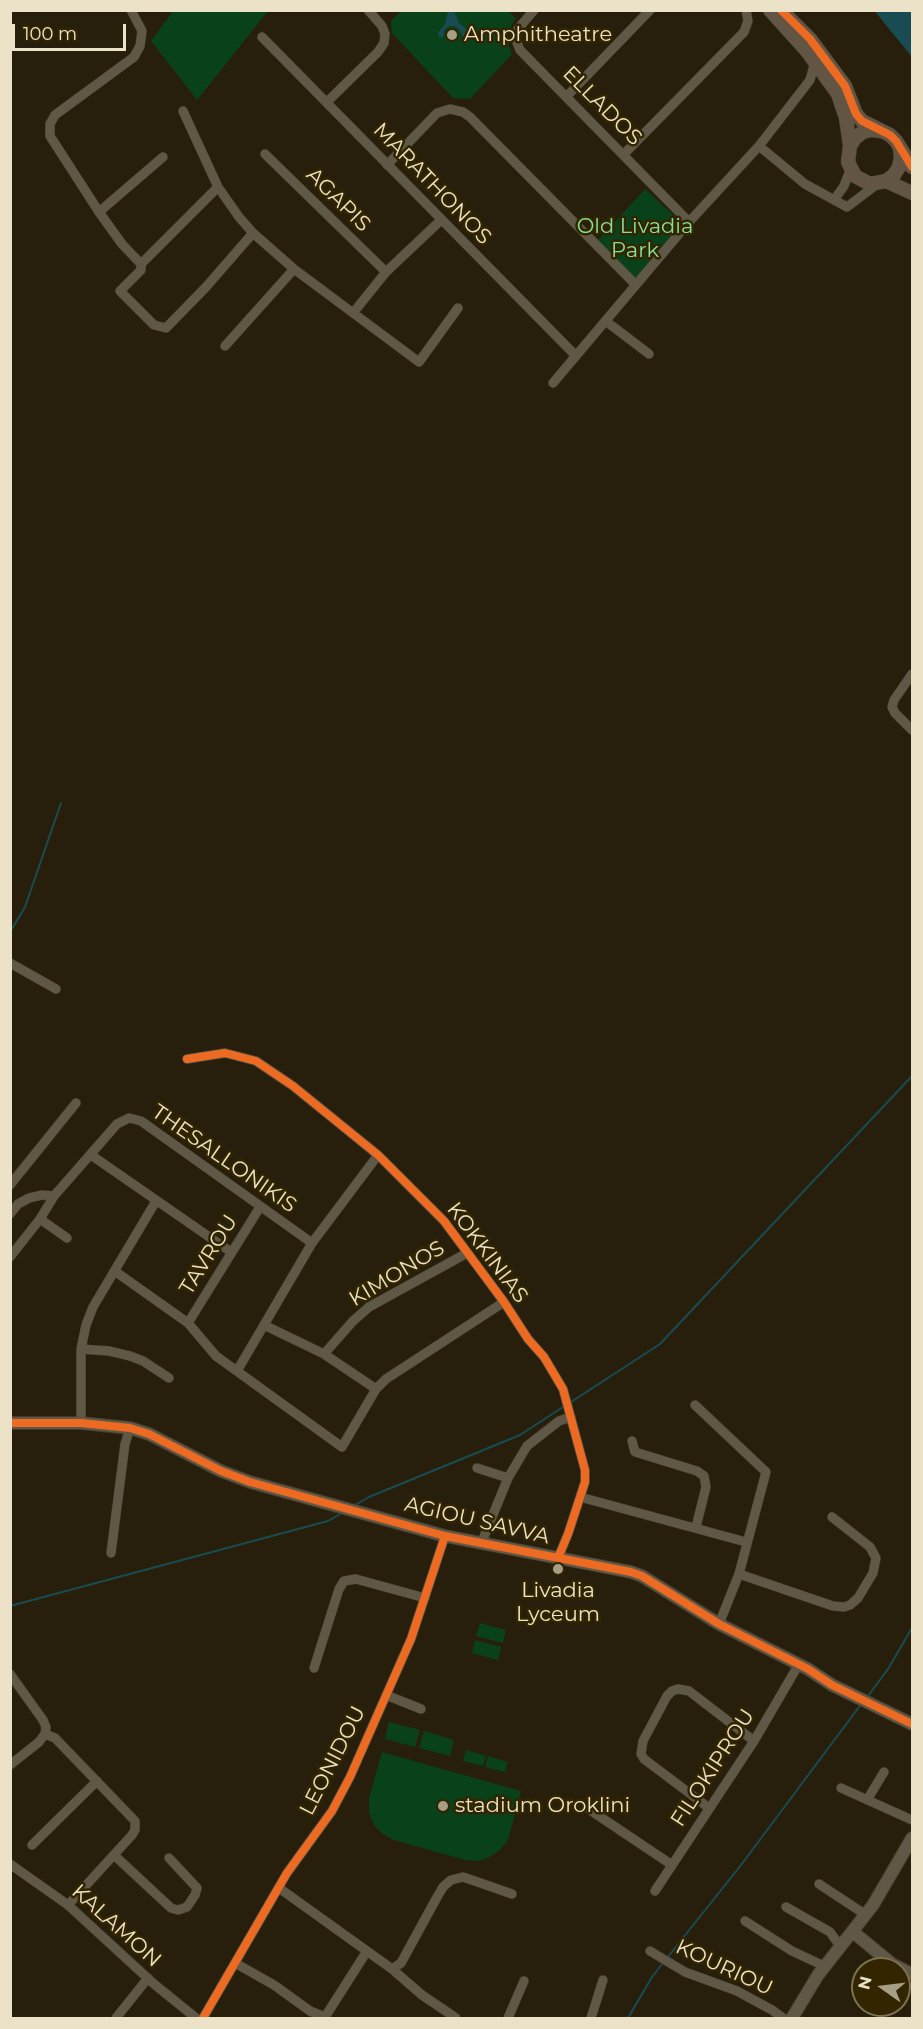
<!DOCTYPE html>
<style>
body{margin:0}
#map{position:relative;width:923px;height:2029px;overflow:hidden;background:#271f0b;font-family:Montserrat,sans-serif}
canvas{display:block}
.frame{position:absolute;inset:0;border:12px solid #ebe2c7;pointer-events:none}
.north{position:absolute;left:851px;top:1957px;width:60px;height:60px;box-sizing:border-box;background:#322500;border:2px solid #7c7150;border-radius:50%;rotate:284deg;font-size:16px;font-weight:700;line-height:24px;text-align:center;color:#ebe2c7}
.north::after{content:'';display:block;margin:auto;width:21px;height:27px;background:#a69e85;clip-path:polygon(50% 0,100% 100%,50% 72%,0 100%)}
.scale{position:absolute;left:12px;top:24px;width:114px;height:27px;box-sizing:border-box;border:3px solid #ebe2c7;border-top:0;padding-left:8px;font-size:18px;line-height:21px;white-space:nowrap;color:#ebe2c7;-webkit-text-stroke:4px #322500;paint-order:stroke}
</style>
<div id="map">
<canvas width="923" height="2029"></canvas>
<div class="frame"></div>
<div class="north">N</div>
<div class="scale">100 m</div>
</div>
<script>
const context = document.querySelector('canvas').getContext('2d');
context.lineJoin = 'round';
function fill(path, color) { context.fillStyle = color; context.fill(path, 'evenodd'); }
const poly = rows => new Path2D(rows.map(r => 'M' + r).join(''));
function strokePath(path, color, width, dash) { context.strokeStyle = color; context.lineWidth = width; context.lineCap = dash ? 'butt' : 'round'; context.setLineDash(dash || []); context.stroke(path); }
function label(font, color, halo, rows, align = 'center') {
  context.font = font + ' Montserrat,sans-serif'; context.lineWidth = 5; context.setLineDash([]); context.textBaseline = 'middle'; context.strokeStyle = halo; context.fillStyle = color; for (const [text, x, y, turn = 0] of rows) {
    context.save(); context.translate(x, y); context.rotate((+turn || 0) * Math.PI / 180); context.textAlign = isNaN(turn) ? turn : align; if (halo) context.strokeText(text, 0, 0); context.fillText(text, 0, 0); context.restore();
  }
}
fill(poly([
 [173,11,173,10,268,11,197,100,151,41],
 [401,11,508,11,516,18,509,30,507,39,512,54,470,99,453,98,392,33,391,21],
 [645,189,682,223,634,282,598,240],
 [480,1623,506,1630,503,1643,476,1636],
 [475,1640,501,1647,498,1660,472,1653],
 [389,1722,420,1730,415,1747,385,1739],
 [424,1731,454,1740,450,1756,419,1748],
 [466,1750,486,1756,483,1766,463,1761],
 [382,1752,521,1791,508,1840,500,1850,488,1858,478,1861,465,1860,394,1840,383,1834,374,1825,369,1813,369,1798],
 [488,1756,508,1762,505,1772,485,1767]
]), '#09411b');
fill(poly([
 [448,11,454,11,459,23,467,30,467,35,463,37,459,29,454,26,449,26,445,29,443,37,439,37,438,33,445,24],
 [875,11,912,11,912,57,877,14]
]), '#184c52');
strokePath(poly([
 [10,932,25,907,61,803],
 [571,1402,660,1344,912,1076],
 [355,1505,369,1497,520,1435,566,1405],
 [10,1606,328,1521,342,1513],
 [868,1696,888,1669,912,1628],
 [667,1958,741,1865,862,1703],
 [628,2018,652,1977,663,1963]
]), '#184c52', 2);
const street = poly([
 [131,10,142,31,140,46,134,57,55,115,50,124,50,136,99,212,122,244,141,264,218,187],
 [534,10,518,29,516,40,520,50,689,222],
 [262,37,576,356],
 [567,96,650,10],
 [327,102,378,52,384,43,385,34,382,26,368,10],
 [183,111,218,187,239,217,253,233,294,269,419,362,458,308],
 [759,146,805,184,847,207,876,185],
 [265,154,386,272],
 [624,154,744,32,748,21,746,10],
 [387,165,437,113,450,109,463,112,470,117,636,285],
 [834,200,844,186,850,170],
 [99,212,163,157],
 [141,264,141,270,120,291,154,325,166,328,206,287,253,233],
 [353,313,386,272,441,220],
 [607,322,649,354],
 [225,346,294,269],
 [553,383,689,222,759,146,810,80,815,62],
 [912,674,894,700,892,707,895,713,912,730],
 [10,963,56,989],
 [187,1059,225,1053,256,1061,293,1086,378,1155,444,1221,504,1302,528,1339,544,1357,563,1389,585,1470,585,1482,568,1534,558,1558],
 [91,1155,231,1252],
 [10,1185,76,1103],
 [10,1214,18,1204,29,1198,42,1195,54,1196],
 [40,1219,67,1238],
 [10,1257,40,1219,54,1196,117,1124,129,1118,141,1121,312,1243],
 [116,1272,188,1323,216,1356,342,1447,376,1389,386,1379,504,1302],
 [188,1323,260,1207],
 [264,1325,324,1354,376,1389],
 [81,1349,109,1351,130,1356,143,1361,169,1378],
 [324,1354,353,1321,369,1307,467,1253],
 [237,1371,312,1243,378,1155],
 [695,1405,766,1472,739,1574,719,1624],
 [81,1423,81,1349,86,1325,93,1307,156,1201],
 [632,1441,635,1452,697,1471,704,1476,706,1487,696,1527],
 [477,1468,508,1478],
 [580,1497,746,1542],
 [481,1544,508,1478,527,1446,559,1421,571,1417],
 [111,1553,125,1444,130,1428],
 [739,1574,833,1606,844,1607,850,1605,858,1598,873,1573,876,1558,870,1547,832,1517],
 [314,1668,339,1589,344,1581,356,1579,425,1598],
 [10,1674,43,1720,46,1727,45,1734],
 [386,1695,421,1709],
 [45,1734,55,1738,135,1821,135,1830,132,1835,68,1905],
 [10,1765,39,1742,45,1734],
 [841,1788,912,1820],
 [867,1800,884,1772],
 [587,1808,672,1865],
 [709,1808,644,1759,641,1754,643,1741,667,1696,672,1691,678,1689,689,1691,754,1741],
 [32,1845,97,1781],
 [114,1855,171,1908,178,1910,187,1907,195,1895,197,1888,169,1858],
 [10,1864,68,1905,154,1984,196,2018],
 [819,1884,866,1915],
 [279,1888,392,1969,422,1995,456,2018],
 [655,1891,754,1741,799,1664],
 [786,1907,830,1932,840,1946],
 [745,1921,792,1951,824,1966],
 [650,1951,685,1972,737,1991,772,2010,783,2018],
 [235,1963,274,1985,310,2011,325,2017],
 [392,1969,401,1963,436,1899,443,1887,451,1880,463,1877,469,1879,512,1894],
 [325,2017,367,1951],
 [116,2018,148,1978],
 [203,2018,287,1873,332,1811,350,1777,411,1639,445,1536],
 [508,2018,524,1981],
 [591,2018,603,1980]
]);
const secondary = poly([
 [10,1423,81,1423,130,1428,149,1434,221,1471,250,1482,445,1536,631,1572,642,1576,719,1624,808,1669,832,1685,912,1724],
 [853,1932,892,1964,912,1974],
 [792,2018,818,1975,873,1905,912,1838]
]);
const primary = poly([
 [770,10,807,51,838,94,846,118,850,146],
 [781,10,810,39,845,86,856,114,862,121,890,135,896,141,912,167],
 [880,131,872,130,863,132,855,138,850,146,848,162,855,176,870,184,886,181,894,175,899,167,901,158,900,148],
 [886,181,912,193]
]);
strokePath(street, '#403a2b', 10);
strokePath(secondary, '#403a2b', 14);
strokePath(primary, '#403a2b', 15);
strokePath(street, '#5f5846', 9);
strokePath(secondary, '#5f5846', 12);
strokePath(primary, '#625544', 14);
strokePath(poly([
 [781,10,810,39,845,86,856,114,862,121,890,135,896,141,912,167],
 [187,1059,225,1053,256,1061,293,1086,378,1155,444,1221,504,1302,528,1339,544,1357,563,1389,585,1470,585,1482,568,1534,558,1558],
 [10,1423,81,1423,130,1428,149,1434,221,1471,250,1482,445,1536,631,1572,642,1576,719,1624,808,1669,832,1685,912,1724],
 [203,2018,287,1873,332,1811,350,1777,411,1639,445,1536]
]), '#ed6a23', 8);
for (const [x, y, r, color] of [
 [452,35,6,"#a69e85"],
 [558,1569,6,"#a69e85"],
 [443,1806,6,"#a69e85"]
]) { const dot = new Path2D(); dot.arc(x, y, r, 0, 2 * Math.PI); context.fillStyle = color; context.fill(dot); strokePath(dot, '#322500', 2); }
label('21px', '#ebe2c7', '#322500', [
 ["Amphitheatre",464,35],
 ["Livadia",558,1591,"center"],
 ["Lyceum",558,1615,"center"],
 ["stadium Oroklini",455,1806]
], 'left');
label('21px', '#ebe2c7', '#322500', [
 ["ELLADOS",602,106,45],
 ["MARATHONOS",432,184,46],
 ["AGAPIS",338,200,45],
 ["THESALLONIKIS",224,1159,35],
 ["KOKKINIAS",487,1253,53],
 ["TAVROU",209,1255,-58],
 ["KIMONOS",397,1274,-31],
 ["AGIOU SAVVA",477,1521,13],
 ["LEONIDOU",333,1761,-63],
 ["FILOKIPROU",713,1768,-57],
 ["KALAMON",116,1926,42],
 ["KOURIOU",724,1968,25]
]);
label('21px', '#87e09a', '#322500', [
 ["Old Livadia",635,227],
 ["Park",635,251]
]);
</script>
